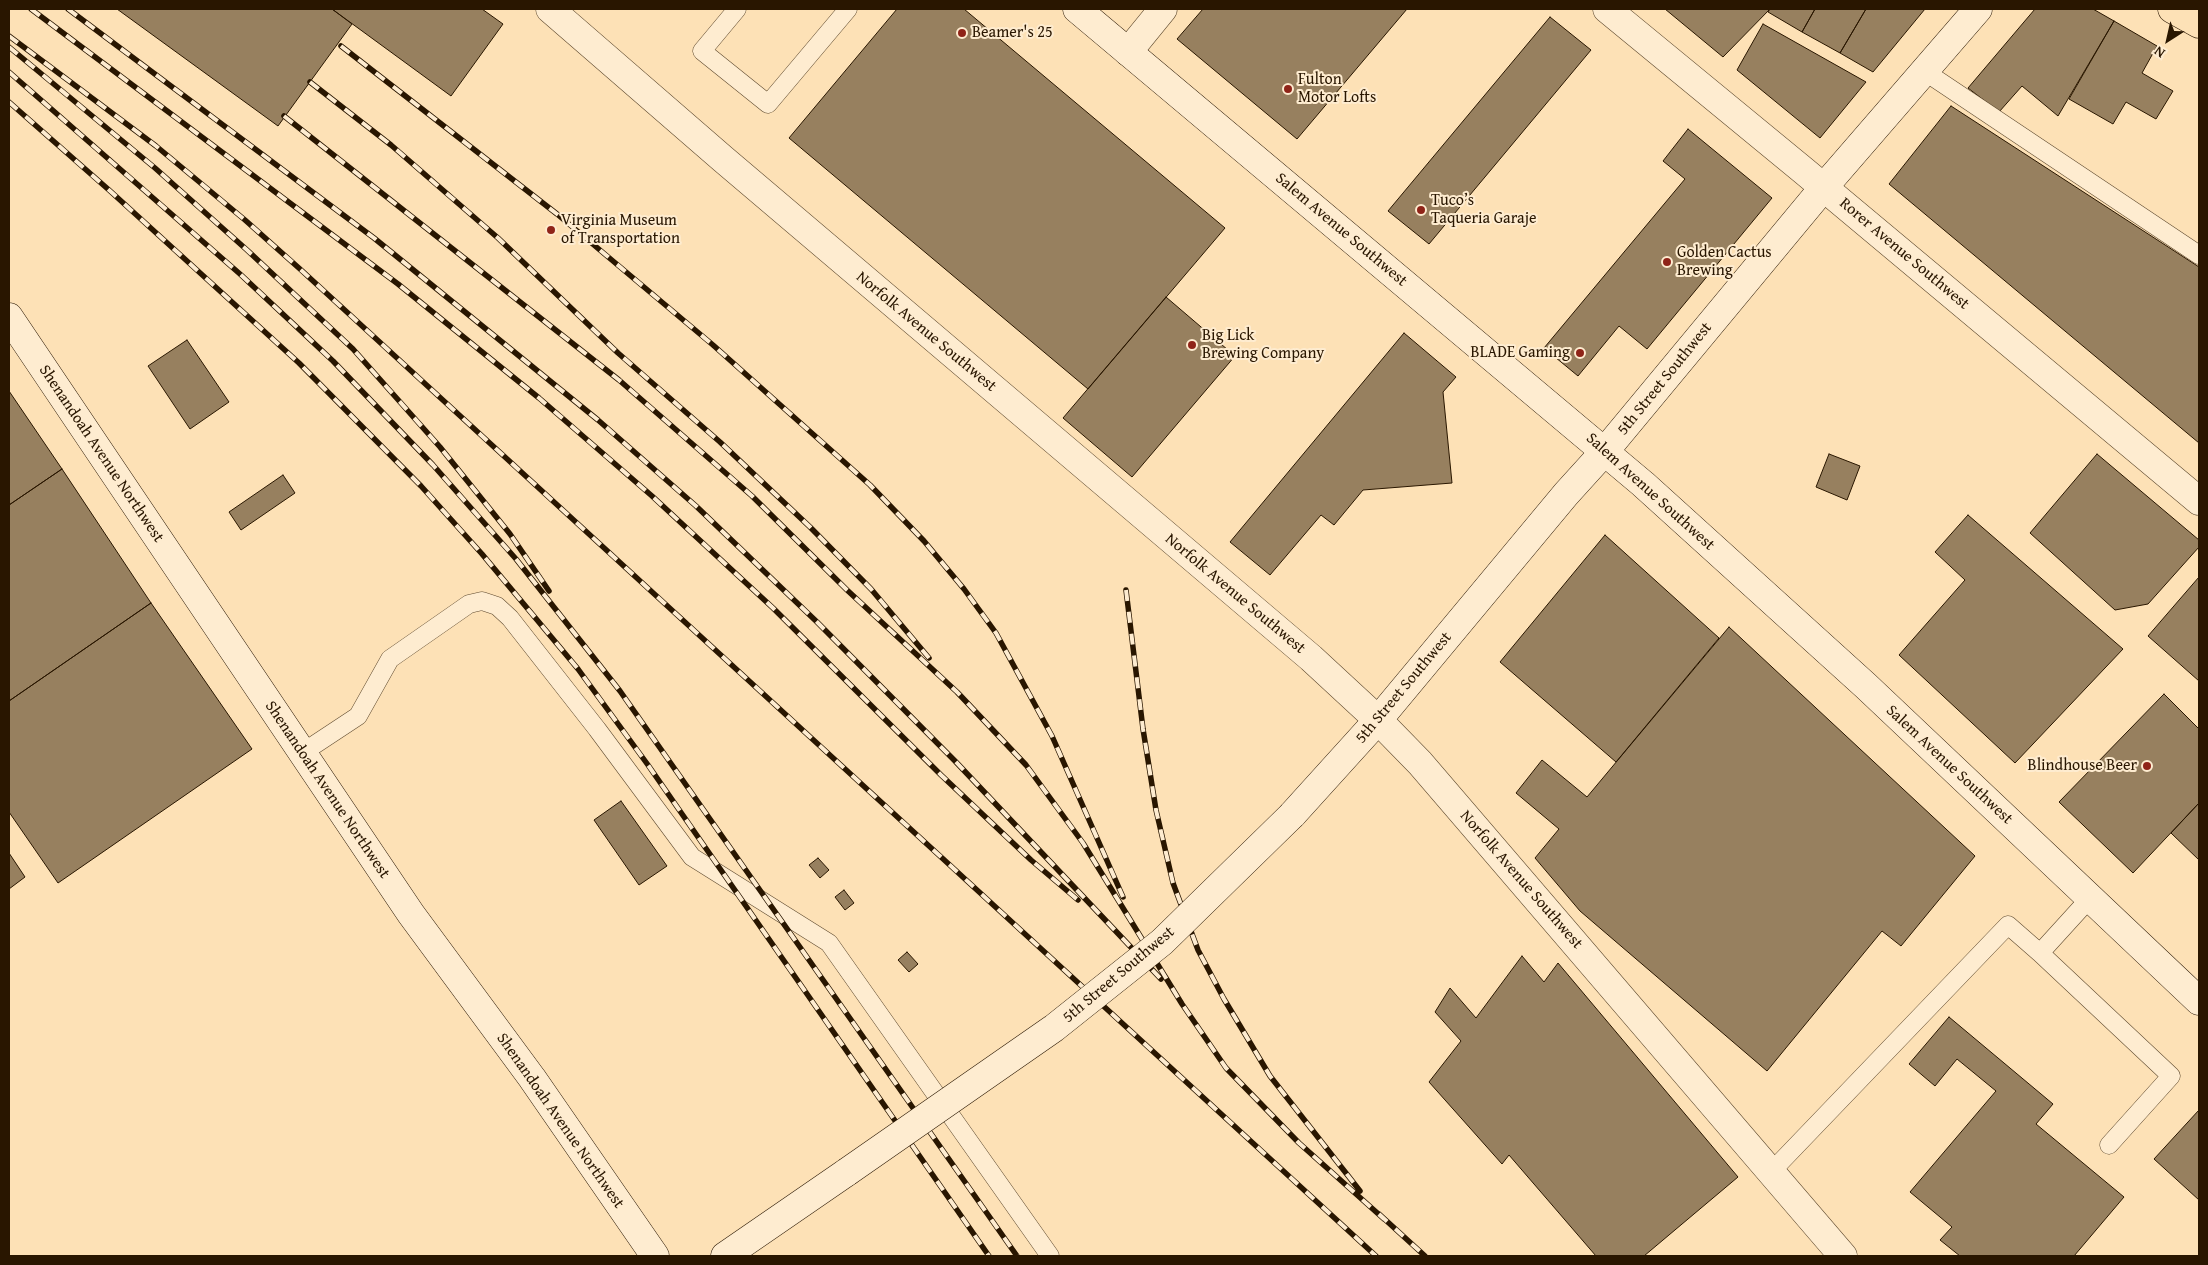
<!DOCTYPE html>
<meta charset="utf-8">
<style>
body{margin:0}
#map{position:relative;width:2208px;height:1265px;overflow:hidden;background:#fde1b6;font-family:"Gentium Book Plus",serif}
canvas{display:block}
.frame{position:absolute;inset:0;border:10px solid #291600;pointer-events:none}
.north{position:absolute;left:2143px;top:15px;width:50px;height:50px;-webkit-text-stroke:4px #feecd0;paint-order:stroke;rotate:215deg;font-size:14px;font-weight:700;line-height:20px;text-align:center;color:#291600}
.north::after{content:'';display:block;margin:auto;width:18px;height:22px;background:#291600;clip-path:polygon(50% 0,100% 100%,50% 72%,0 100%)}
</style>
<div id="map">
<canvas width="2208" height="1265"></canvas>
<div class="frame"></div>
<div class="north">N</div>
</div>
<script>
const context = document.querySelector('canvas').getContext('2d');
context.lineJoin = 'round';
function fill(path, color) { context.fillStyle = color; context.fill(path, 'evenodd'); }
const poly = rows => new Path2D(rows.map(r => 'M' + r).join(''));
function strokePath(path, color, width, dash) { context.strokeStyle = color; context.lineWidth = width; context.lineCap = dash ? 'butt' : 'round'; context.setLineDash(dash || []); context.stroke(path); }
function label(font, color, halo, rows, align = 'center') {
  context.font = font + ' "Gentium Book Plus",serif'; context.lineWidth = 4; context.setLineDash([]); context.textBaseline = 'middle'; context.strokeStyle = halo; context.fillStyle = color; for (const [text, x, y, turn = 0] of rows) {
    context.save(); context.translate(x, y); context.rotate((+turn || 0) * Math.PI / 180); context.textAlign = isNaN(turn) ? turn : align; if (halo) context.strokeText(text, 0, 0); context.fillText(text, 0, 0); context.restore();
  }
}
const building = poly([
 [117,9,332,9,352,24,278,126,117,9],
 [332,9,482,9,503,24,451,96,332,9],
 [897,9,964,9,1225,228,1088,389,789,138,897,9],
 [1203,9,1407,9,1297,139,1177,39,1203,9],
 [1665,9,1770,9,1723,57,1665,9],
 [1770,9,1815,9,1802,32,1768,12,1770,9],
 [1815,9,1866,9,1840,53,1802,32,1815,9],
 [1866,9,1925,9,1873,72,1840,53,1866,9],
 [2035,9,2093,9,2114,21,2058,116,2022,86,1999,112,1968,88,2035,9],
 [1550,17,1591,50,1429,244,1388,211,1550,17],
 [2114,21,2157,46,2142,73,2173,91,2156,119,2126,102,2113,124,2069,99,2114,21],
 [1763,24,1866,82,1820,138,1737,70,1763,24],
 [1951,106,2199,267,2199,443,1889,184,1951,106],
 [1688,129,1772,198,1647,349,1619,326,1578,376,1544,348,1685,179,1663,161,1688,129],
 [1166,297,1235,356,1132,477,1063,418,1166,297],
 [1404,333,1456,377,1443,392,1452,483,1363,490,1334,525,1321,515,1270,575,1230,542,1404,333],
 [187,340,229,402,190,429,148,366,187,340],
 [9,391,62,469,9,505,9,391],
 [1829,454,1860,466,1847,500,1816,487,1829,454],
 [2097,454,2199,540,2199,547,2148,604,2115,610,2030,533,2097,454],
 [62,469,151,603,9,701,9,505,62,469],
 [283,475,295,493,241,530,229,512,283,475],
 [1968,515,2123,649,2015,763,1899,655,1965,580,1935,552,1968,515],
 [1605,535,1719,638,1616,762,1500,662,1605,535],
 [2199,577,2199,681,2148,636,2199,577],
 [151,603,252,749,58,883,9,812,9,701,151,603],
 [1729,627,1975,856,1901,946,1882,931,1767,1071,1580,911,1535,858,1559,829,1516,793,1542,760,1587,797,1729,627],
 [2164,694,2199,729,2199,803,2133,873,2059,802,2164,694],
 [621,801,667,866,639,885,594,820,621,801],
 [2199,803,2199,860,2171,833,2199,803],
 [9,853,25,877,9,889,9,853],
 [818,858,829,870,820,878,809,865,818,858],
 [844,890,854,903,845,910,835,897,844,890],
 [907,952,918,964,909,972,898,960,907,952],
 [1522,956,1544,982,1558,963,1738,1177,1644,1256,1596,1256,1509,1155,1502,1164,1429,1082,1461,1041,1435,1012,1450,988,1476,1018,1522,956],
 [1949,1017,2053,1104,2036,1124,2124,1197,2074,1256,1960,1256,1940,1240,1952,1227,1910,1192,1996,1091,1957,1059,1935,1086,1909,1064,1949,1017],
 [2199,1110,2199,1200,2154,1159,2199,1110]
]);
fill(building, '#97805f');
strokePath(building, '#291600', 1);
const lane = poly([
 [737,9,702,51,768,104,848,9],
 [1924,71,2199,255],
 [302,753,358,716,390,659,469,604,482,601,497,606,510,618,597,729,692,857,829,943,1050,1256],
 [2090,898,2040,953,2171,1076,2109,1145],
 [1771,1172,2008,925,2040,953]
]);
const street = poly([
 [550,9,723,159,1311,658,1378,720,1420,763,1843,1256],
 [1607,9,1804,171,2199,501],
 [1128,52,1163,9]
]);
const secondary = poly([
 [1077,9,1643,484,1866,686,2199,1001],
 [9,317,411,914,532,1078,655,1256],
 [1292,815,1378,720,1566,494,1605,451,1824,187,1978,9],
 [725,1256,847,1172]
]);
const primary = poly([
 [2172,9,2199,24]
]);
strokePath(lane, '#5e492e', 19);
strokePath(street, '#5e492e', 29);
strokePath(secondary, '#291600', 29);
strokePath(primary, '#291600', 29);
strokePath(lane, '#feecd0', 18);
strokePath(street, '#feecd0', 28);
strokePath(secondary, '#feecd0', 28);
strokePath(primary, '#fde1b6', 28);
const rail = poly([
 [31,9,398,284,539,398,652,496,773,608,941,775,1031,860,1078,900],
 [68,9,374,238,598,420,696,506,817,622,955,761,1161,979],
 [9,36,156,146,245,220,300,269,1376,1256],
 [341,46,557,214,713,345,870,485,924,541,964,589,996,633,1052,736,1123,897],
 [9,47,155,168,247,250,353,349,440,447,510,534,549,591],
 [9,72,240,274,333,361,433,465,516,559,620,691,1017,1256],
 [310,82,391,145,498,238,618,353,720,442,810,527,871,589,929,658],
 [9,102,109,190,299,363,421,486,482,554,578,669,648,765,989,1256],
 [284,116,619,380,752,496,847,590,957,692,1026,765,1083,843,1182,1004,1226,1068,1299,1143,1384,1219],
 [1126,590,1143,729,1156,810,1173,883,1198,950,1224,999,1270,1076,1360,1191],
 [1379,1214,1425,1256]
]);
strokePath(rail, '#291600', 5.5);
strokePath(rail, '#feecd0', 4, [11]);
const secondaryBridge = poly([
 [847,1172,1054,1028,1162,942,1292,815]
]);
strokePath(secondaryBridge, '#291600', 29, []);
strokePath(secondaryBridge, '#feecd0', 28);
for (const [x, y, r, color] of [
 [962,33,5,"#8f2418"],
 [1288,89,5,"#8f2418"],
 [1421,210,5,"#8f2418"],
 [551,230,5,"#8f2418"],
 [1667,262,5,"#8f2418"],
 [1192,345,5,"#8f2418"],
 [1580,353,5,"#8f2418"],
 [2147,766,5,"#8f2418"]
]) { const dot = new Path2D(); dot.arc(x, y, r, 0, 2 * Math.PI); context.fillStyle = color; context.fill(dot); strokePath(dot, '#feecd0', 2); }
label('16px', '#291600', '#feecd0', [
 ["Beamer's 25",972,33],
 ["Fulton",1298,80],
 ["Motor Lofts",1298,98],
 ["Tuco’s",1431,201],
 ["Taqueria Garaje",1431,219],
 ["Virginia Museum",561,221],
 ["of Transportation",561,239],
 ["Golden Cactus",1677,253],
 ["Brewing",1677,271],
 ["Big Lick",1202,336],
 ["Brewing Company",1202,354],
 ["BLADE Gaming",1570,353,"right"],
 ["Blindhouse Beer",2137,766,"right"]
], 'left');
label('16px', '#291600', '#feecd0', [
 ["Salem Avenue Southwest",1341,230,40],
 ["Rorer Avenue Southwest",1904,254,40],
 ["Norfolk Avenue Southwest",926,332,40],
 ["5th Street Southwest",1665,379,-51],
 ["Shenandoah Avenue Northwest",101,454,56],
 ["Salem Avenue Southwest",1650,492,42],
 ["Norfolk Avenue Southwest",1235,594,40],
 ["5th Street Southwest",1404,688,-50],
 ["Salem Avenue Southwest",1949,765,43],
 ["Shenandoah Avenue Northwest",327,790,56],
 ["Norfolk Avenue Southwest",1521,880,49],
 ["5th Street Southwest",1119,975,-40],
 ["Shenandoah Avenue Northwest",560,1121,55]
]);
</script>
